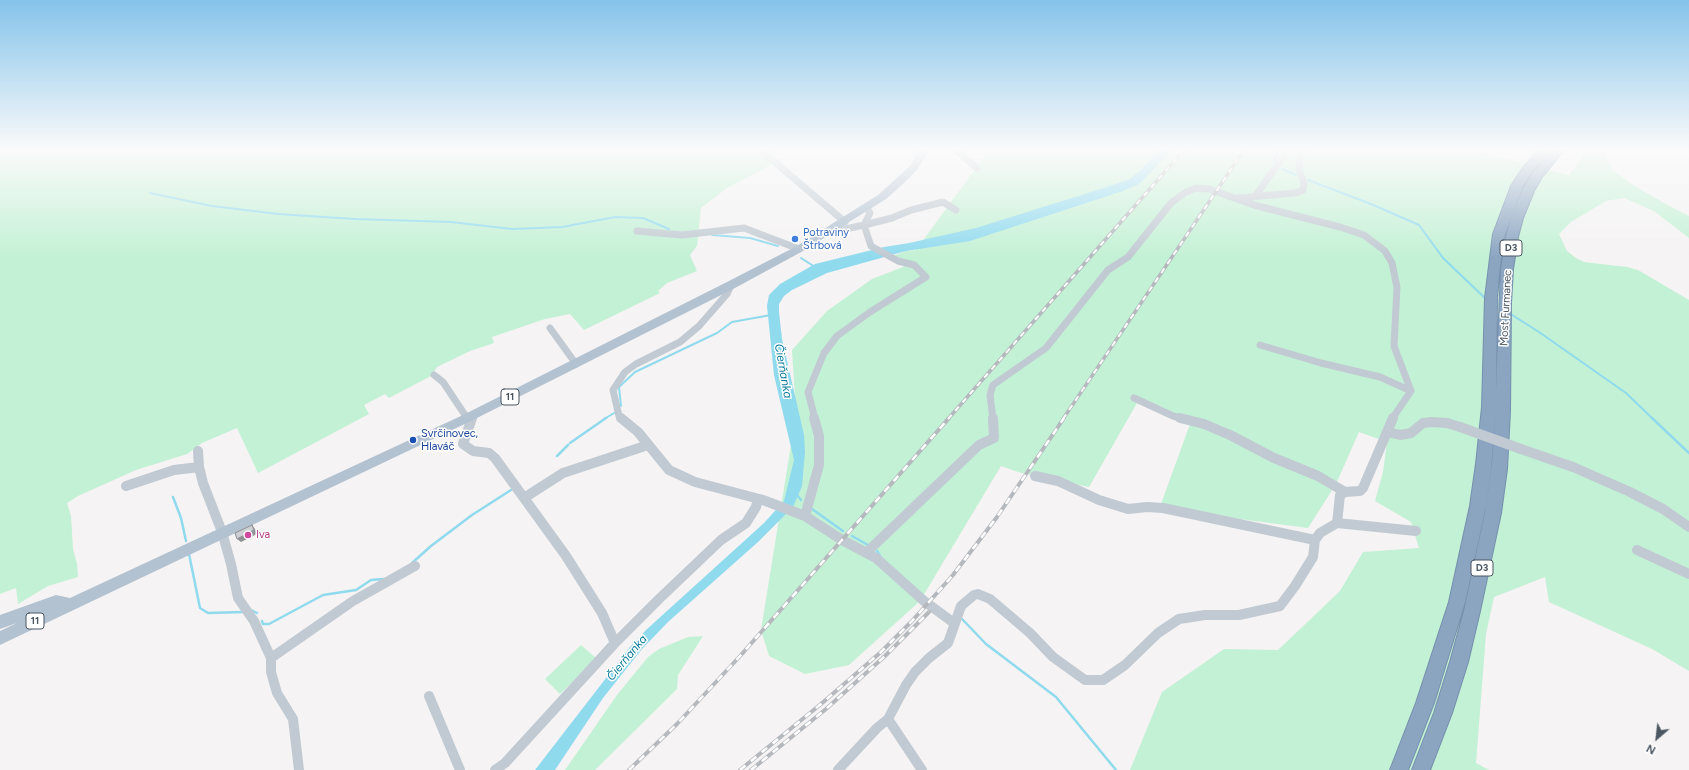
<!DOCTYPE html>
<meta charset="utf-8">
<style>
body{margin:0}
#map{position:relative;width:1689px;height:770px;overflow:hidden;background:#f5f3f3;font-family:Figtree,sans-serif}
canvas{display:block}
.north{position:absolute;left:1637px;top:718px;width:40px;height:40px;-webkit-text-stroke:3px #fff;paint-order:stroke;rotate:208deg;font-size:11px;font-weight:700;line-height:16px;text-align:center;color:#4a5661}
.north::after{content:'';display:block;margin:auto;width:14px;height:18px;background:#4a5661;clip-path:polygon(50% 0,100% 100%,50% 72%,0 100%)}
</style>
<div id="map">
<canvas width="1689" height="770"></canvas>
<div class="north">N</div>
</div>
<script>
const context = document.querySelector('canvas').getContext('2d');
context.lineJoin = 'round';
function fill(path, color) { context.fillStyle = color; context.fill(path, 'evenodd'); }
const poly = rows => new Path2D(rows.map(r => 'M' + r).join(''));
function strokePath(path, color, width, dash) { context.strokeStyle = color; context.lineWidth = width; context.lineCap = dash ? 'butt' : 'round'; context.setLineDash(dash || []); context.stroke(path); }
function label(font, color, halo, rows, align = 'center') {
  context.font = font + ' Figtree,sans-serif'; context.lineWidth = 3; context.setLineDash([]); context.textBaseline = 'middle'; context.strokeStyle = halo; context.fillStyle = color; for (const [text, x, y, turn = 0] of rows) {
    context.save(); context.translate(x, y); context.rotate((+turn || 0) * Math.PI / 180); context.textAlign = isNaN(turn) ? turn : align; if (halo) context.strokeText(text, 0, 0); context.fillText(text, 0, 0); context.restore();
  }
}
fill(poly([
 [0,150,763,150,775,163,727,188,701,208,697,246,690,255,697,271,667,283,658,291,660,293,584,330,570,314,545,319,492,337,494,343,470,351,437,367,431,376,389,398,385,394,364,405,369,414,258,473,237,428,202,443,187,454,136,470,78,496,67,503,71,516,73,549,77,564,78,577,48,586,18,604,16,588,0,594],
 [989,150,1472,150,1569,175,1587,150,1603,150,1612,169,1633,185,1664,203,1689,216,1689,238,1654,211,1624,198,1606,201,1571,222,1559,234,1567,251,1576,258,1584,262,1627,267,1638,270,1689,300,1689,671,1652,649,1549,602,1545,577,1494,597,1486,634,1476,763,1489,770,1130,770,1162,692,1224,649,1278,650,1340,591,1363,552,1419,548,1411,522,1375,501,1383,472,1387,442,1359,432,1336,484,1308,528,1225,517,1161,504,1190,424,1137,403,1089,487,1018,472,1001,466,920,601,849,665,805,674,769,656,761,630,796,414,792,350,827,311,872,279,903,267,907,262,893,256,906,251,916,250],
 [703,636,678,675,677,689,595,770,565,770,617,695,648,657,659,649,688,637],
 [581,645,597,659,560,694,545,679]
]), '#c3f1d5');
fill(poly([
 [1159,150,1171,150,1155,168,1139,184,1123,191,970,241,906,251,827,273,792,290,784,296,779,304,779,312,782,339,804,435,805,452,802,486,793,507,758,542,668,622,642,649,603,698,555,770,535,770,630,647,646,630,764,523,784,501,794,460,774,375,767,306,769,295,780,284,815,264,884,247,909,243,976,228,1107,187,1130,179,1142,169]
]), '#90daee');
strokePath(poly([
 [1274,161,1278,150],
 [1282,169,1296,175],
 [1308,180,1371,204,1419,225,1443,258,1486,299],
 [150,193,212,206,278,214,355,219,451,222,512,229,562,227,615,217,643,218,669,229],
 [712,235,750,238,778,246],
 [801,258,815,267],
 [1509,313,1539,332,1626,393,1653,419],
 [621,406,619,387,635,372,717,333,732,322,771,315],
 [604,419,616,412]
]), '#90daee', 2);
strokePath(poly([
 [1652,418,1689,453],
 [570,443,606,418],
 [557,456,568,445],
 [797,495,801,500],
 [173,497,181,518,186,541],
 [812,509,843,531],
 [852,536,868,545],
 [877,551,880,556],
 [189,554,200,608,208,613,243,612],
 [412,563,431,546,472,515,511,490],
 [251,610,257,613],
 [962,619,986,644,1056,697,1116,770],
 [262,621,263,624,269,624,323,595,356,590,371,580,383,579]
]), '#90daee', 2.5);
const highway = poly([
 [1538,150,1549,150,1531,173,1523,186,1505,234,1500,266,1497,298,1496,391,1501,269,1506,237,1511,218,1522,191,1533,173,1553,150,1564,150,1542,177,1534,191,1523,218,1518,237,1513,269,1511,303,1510,411,1507,469,1501,513,1480,611,1468,662,1452,713,1430,770,1412,770,1434,713,1450,662,1464,611,1485,513,1491,469,1496,411,1492,464,1486,506,1465,602,1434,703,1408,770,1390,770,1416,703,1449,602,1470,506,1476,464,1482,407,1485,298,1493,234,1511,186,1522,169,1538,150]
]);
strokePath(highway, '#7690ad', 2);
strokePath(poly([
 [766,150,763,152,845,222],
 [956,150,977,168],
 [1256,195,1288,150],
 [1238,198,1295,193,1303,190,1304,184,1299,169,1300,156,1304,150],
 [838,226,845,229,864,225,892,218,911,210,943,202,956,210],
 [637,231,682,235,744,228,799,249],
 [550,328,576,364],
 [1260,345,1321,363,1380,377,1411,391],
 [434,375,443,382,467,418],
 [1134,398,1173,416,1184,419],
 [472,419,473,415],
 [622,419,619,416,613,390,625,372,636,364,680,342,699,326,727,294,731,285],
 [815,419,808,392,824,353,837,336,870,312,926,277,914,265,898,261,871,246,864,225,870,213,867,208],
 [993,419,990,395,993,385,1046,348,1108,270,1128,257,1171,203,1186,192,1196,188,1209,189,1254,205,1340,227,1364,235,1385,251,1392,263,1397,287,1394,346,1411,391],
 [1392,419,1411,391]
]), '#c1cad2', 7);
strokePath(poly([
 [472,418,463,444,473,451,489,453,495,458,566,556,602,613,615,643],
 [621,418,638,432,669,470,695,482,763,500,805,516,842,540,876,558,924,601,954,623],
 [1180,418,1204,424,1230,435,1274,458,1318,476,1345,492],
 [1388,432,1400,435,1411,433,1423,423,1431,422,1447,423,1460,427],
 [1521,449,1573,467,1630,492,1663,509,1689,527],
 [198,451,199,467],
 [1035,476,1058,481,1099,500,1128,509,1147,507,1163,508,1315,540,1320,533,1337,523,1340,495,1345,492,1360,491,1363,488,1393,418],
 [126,486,174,470,199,467,203,483,222,532,231,564,238,598,254,621,271,658,271,672,277,693,293,719,299,770],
 [524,498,563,473,648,445],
 [805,516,819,465,819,436,814,418],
 [1337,523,1416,531],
 [1637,550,1689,574],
 [867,552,979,445,994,438,993,418],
 [271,658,353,601,415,566],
 [429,696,460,770],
 [888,719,922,770],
 [495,770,505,763,615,643,659,599,721,540,746,523,756,507,758,499],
 [838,770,877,728,888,719,906,685,915,672,929,658,948,643,961,606,974,595,978,594,990,599,1030,633,1053,657,1085,680,1103,680,1125,665,1158,633,1179,619,1205,615,1239,615,1280,606,1295,586,1313,557,1315,540]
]), '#c1cad2', 10);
fill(poly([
 [919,150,929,150,917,170,904,183,886,199,803,251,735,288,471,421,0,645,0,631,17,623,0,629,0,615,56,595,70,598,463,415,727,282,795,247,878,195,910,166,919,150]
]), '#b3c2d1');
fill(highway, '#8ba5c1');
const railFar1 = poly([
 [948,419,1184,150],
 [1063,419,1244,150]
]);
const rail = poly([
 [629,770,677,724,741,655,949,418],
 [740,770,821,704,881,652,912,621,953,575,997,517,1064,418],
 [751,770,826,709,885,656,929,612]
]);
strokePath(railFar1, '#b5b8bd', 3.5);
strokePath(rail, '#b5b8bd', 4);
strokePath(railFar1, '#fff', 2, [5.5]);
strokePath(rail, '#fff', 2.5, [7]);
strokePath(poly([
 [1460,427,1521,449]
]), '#c1cad2', 10);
fill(poly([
 [252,525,255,529,257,534,241,542,237,539]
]), '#909195');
const building = poly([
 [252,525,254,530,237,539,235,533,252,525]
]);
fill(building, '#cdcfd5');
strokePath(building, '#909195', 1);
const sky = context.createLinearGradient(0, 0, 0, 258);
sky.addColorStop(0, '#85c3ea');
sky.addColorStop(0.58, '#fafafa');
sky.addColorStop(1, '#fafafa00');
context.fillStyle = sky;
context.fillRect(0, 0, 1689, 258);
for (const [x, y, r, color] of [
 [795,239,4,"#3f7fe0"],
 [413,440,4,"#1a4fb4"],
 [248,535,4,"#d1479c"]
]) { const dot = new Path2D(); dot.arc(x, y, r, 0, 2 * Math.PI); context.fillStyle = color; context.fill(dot); strokePath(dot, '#fff', 1.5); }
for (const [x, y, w] of [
 [1511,248,22],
 [510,397,18],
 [1482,568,22],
 [35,621,18]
]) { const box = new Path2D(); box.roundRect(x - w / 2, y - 8, w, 16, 3); context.fillStyle = '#fff'; context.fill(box); strokePath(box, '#4a5661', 1); }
label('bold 10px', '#4a5661', null, [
 ["D3",1511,248],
 ["11",510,397],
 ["D3",1482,568],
 ["11",35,621]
]);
label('11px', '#366cbe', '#fff', [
 ["Potraviny",803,233],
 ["Štrbová",803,246]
], 'left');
label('11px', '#4a5661', '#fff', [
 ["Most Furmanec",1506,308,-87]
]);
label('11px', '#164399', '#fff', [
 ["Svrčinovec,",421,434],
 ["Hlaváč",421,447]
], 'left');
label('11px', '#b23c85', '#fff', [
 ["Iva",256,535]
], 'left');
label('italic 12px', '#0c7c9b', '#fff', [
 ["Čierňanka",783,371,80],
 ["Čierňanka",627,658,-50]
]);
</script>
